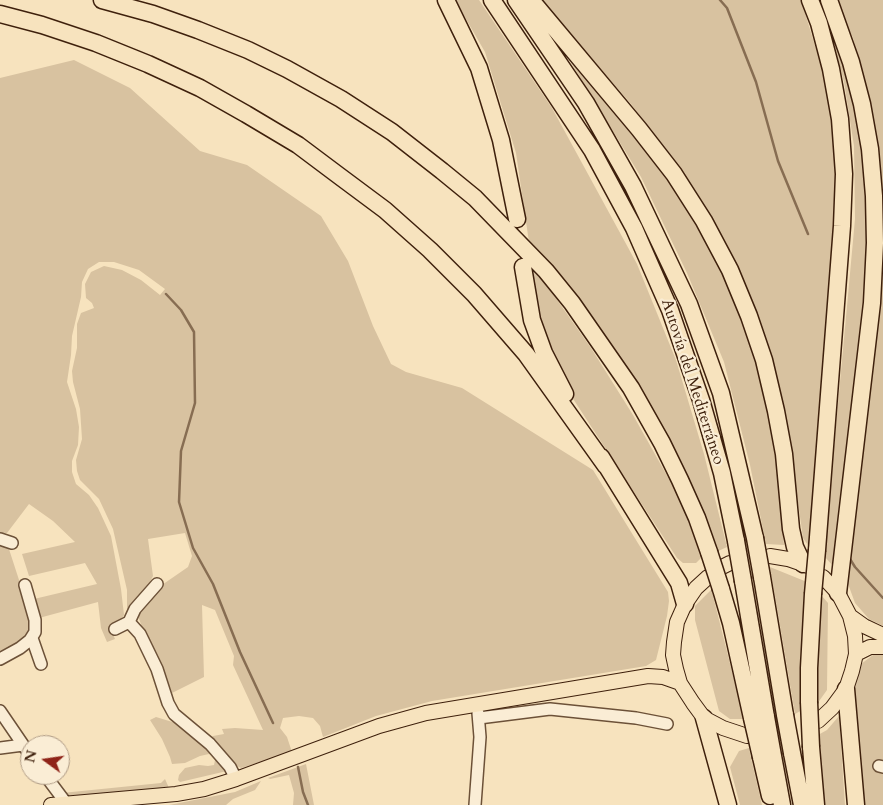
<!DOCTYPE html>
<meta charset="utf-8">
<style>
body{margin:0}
#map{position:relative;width:883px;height:805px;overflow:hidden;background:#f7e3be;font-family:Cardo,serif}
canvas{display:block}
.north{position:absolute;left:20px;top:735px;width:50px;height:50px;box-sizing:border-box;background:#faedd5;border:1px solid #af9b85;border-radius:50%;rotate:284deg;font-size:14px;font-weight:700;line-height:20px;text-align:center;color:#3e200c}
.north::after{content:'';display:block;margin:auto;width:18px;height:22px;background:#8f2418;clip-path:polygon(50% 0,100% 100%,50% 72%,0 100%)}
</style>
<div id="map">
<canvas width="883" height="805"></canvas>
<div class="north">N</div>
</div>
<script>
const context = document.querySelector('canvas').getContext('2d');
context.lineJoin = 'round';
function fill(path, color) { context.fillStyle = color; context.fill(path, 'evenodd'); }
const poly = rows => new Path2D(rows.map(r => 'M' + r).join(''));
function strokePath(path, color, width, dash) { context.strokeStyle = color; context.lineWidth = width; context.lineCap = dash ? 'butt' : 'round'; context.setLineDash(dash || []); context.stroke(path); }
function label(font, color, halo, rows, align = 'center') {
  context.font = font + ' Cardo,serif'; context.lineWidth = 4.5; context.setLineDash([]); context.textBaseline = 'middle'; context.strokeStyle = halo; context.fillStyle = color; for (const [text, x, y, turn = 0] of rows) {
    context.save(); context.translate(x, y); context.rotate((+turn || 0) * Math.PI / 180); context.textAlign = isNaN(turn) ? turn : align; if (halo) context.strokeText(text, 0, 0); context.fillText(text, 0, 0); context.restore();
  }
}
fill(poly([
 [455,0,479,0,552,108,637,264,676,360,704,454,727,547,716,552,699,505,670,440,640,387,607,338,529,242,516,153,485,52],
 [541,0,801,0,828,88,838,188,810,548,803,538,786,417,742,276,682,172,631,104],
 [836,0,883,0,883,626,869,619,855,603,847,581,874,357,883,257,881,178,868,93,853,38],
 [823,2,844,59,864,150,868,225,865,294,834,567,824,556,855,219,854,146,844,82],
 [559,43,658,162,704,229,741,309,767,400,780,491,784,545,766,544,750,465,724,362,687,273,641,177],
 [74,60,130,88,200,151,247,165,321,216,348,261,373,326,391,364,406,372,462,388,593,470,668,592,669,601,667,616,656,660,646,666,432,701,376,716,323,737,320,726,313,718,299,716,283,718,280,728,287,737,292,752,241,768,235,765,211,738,213,736,224,734,222,729,235,728,263,730,233,665,234,656,215,610,202,605,204,677,172,693,176,709,206,733,202,733,178,714,167,695,172,693,170,687,166,688,139,619,138,612,159,587,188,567,192,556,185,533,148,539,153,576,145,591,129,611,127,610,127,590,113,529,99,499,80,480,77,471,76,460,82,439,80,409,73,382,72,371,77,348,77,324,81,313,94,308,92,303,86,298,85,284,91,272,104,266,122,270,141,280,160,295,165,289,139,270,114,262,99,262,88,269,82,282,81,297,72,336,71,355,67,382,76,409,79,427,78,445,72,461,72,472,76,484,89,495,98,508,111,536,121,589,124,615,112,632,115,639,107,642,101,628,98,602,39,618,34,599,97,584,85,563,29,576,22,554,75,542,53,521,29,504,7,533,0,534,0,78],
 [530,264,541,277,591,348,633,415,679,497,702,557,696,563,683,563,677,558,566,388,540,319],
 [7,543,32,620,27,639,0,654,0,544],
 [770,567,807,582,800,661,802,710,795,714],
 [712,589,713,596,744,719,730,719,719,711,695,620,695,606],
 [821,595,828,603,827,690,817,704,817,647],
 [883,646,883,805,861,805,854,753,854,684,861,664,873,655,881,653],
 [839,716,845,805,824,805,818,735,827,730],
 [156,717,179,724,202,740,227,771,180,782,178,780,179,775,185,768,199,765,208,766,214,765,215,760,214,756,209,754,200,756,185,763,172,764,170,757,162,739,150,720],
 [749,748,751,758,762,805,740,805,730,767,739,751],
 [306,764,314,805,293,805,294,793,289,775,270,779,268,778],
 [165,779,169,788,69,798,62,793,161,783],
 [261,781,255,790,233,799,226,805,169,805,235,792]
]), '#d8c2a0');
strokePath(poly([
 [720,0,727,8,756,82,778,161,808,234],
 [166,294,181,310,194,332,195,403,181,451,179,502,193,548,213,584,240,652,273,723],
 [850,559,855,567,883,598],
 [298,767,303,792,308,805]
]), '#876d52', 2.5);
strokePath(poly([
 [760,737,785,736,800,732]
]), '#d2bc9a', 14, [14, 7]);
const minor = poly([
 [0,539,12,543],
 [129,622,135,609,157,584],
 [115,629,129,622,140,634,157,669,168,703,174,714,210,744,230,767,236,779],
 [32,638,41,664],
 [0,659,20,648,30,640,35,632,35,620,25,585],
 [0,711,30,755],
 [479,718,550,709,636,718,667,724],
 [0,748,23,745],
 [879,766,883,767],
 [45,775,66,803],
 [475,805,480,737,478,713]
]);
const major = poly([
 [770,556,788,559,808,566],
 [722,567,730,563],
 [708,577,696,588,685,604,677,622,674,642,673,655,676,669,680,683,693,703,704,718,723,728,747,736],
 [850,616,864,626,883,635],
 [856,654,870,647,883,647],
 [818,721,832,708,846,689,852,671,856,654,855,636,850,616,838,593,823,577],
 [51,805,176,794,204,789,236,779,379,726,426,713,648,676,663,677,680,683]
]);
const highway = poly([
 [102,0,153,14,198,30,248,50,287,69,341,99,392,132,442,171,475,198,546,271,572,303,631,388,662,443,680,480,697,518,709,552],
 [446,0,479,68,501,140,517,219],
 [492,0,592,150,634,228,670,310,701,400,722,473,736,541],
 [516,0,586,103,633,186,689,304,721,393,755,538],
 [531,0,639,129,674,174,704,221,730,270,749,316,764,360,776,411,784,454,791,529,795,547,803,564],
 [810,0,819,23,831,69,840,119,844,174,842,226,817,550],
 [829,0,851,62,862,104,870,149,874,196,875,243,872,303,838,593],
 [0,14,42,25,96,43,148,64,200,88,246,114,298,145,338,175,385,210,430,250,474,294,526,354,606,466],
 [523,267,532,320,544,353,565,394],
 [601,457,679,583,685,604],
 [762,577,785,715],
 [743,581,766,717],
 [721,589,731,623,752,718],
 [846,689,856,805],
 [809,702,809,668,813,594],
 [704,718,728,805],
 [811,747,816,805],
 [792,753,802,805],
 [773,756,782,805],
 [761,757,770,796]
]);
strokePath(minor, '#6c5138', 14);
strokePath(major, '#3e200c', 16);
strokePath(highway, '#3e200c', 19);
strokePath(minor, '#faedd5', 11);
strokePath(major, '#f7e3be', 14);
strokePath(highway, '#f7e3be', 16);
const highwayBridge = poly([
 [755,538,762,577],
 [736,541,743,581],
 [709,552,721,589],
 [813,594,817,550],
 [809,702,811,747],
 [785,715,792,753],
 [766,717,773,756],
 [752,718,761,757]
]);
strokePath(highwayBridge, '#3e200c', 19, []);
strokePath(highwayBridge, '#f7e3be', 16);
label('16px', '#3e200c', '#faedd5', [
 ["Autovía del Mediterráneo",692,382,72]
]);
</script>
